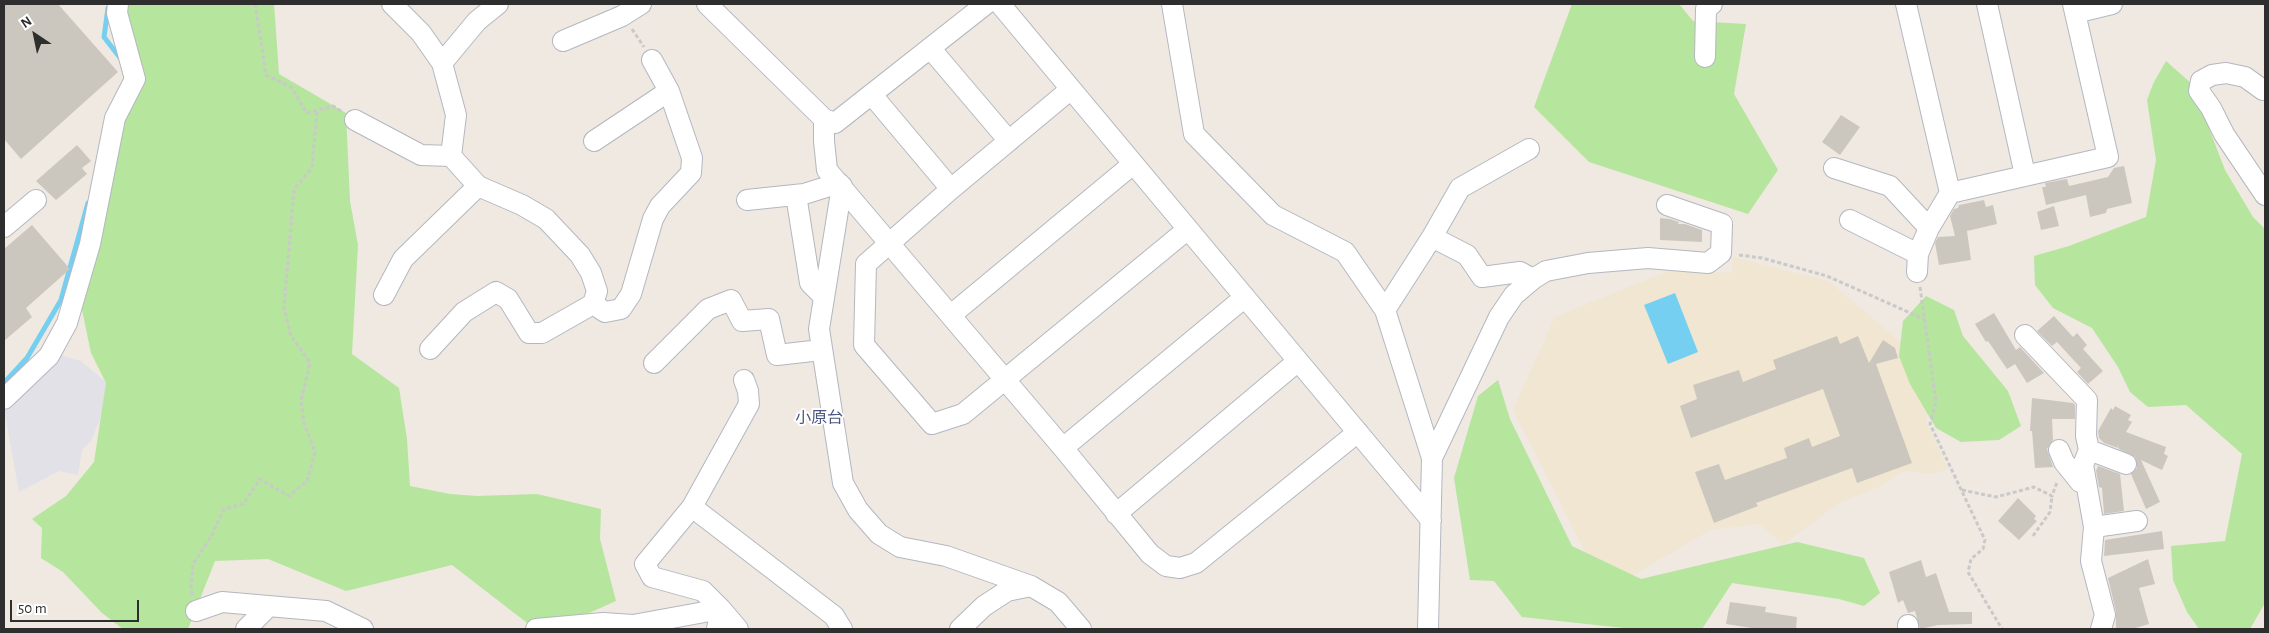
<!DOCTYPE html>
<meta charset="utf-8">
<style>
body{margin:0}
#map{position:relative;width:2269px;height:633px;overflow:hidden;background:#efe9e1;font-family:"Alegreya Sans",sans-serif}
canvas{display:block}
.frame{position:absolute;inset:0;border:5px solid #2e2e2e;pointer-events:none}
.north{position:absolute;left:10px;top:10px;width:50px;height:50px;-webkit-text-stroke:4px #fff;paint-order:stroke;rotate:326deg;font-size:14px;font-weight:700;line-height:20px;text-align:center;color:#2e2e2e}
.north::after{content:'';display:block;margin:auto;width:18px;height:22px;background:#2e2e2e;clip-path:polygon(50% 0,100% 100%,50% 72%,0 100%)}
.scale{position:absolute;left:10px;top:600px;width:129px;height:22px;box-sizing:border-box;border:2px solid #2e2e2e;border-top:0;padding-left:6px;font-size:15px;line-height:18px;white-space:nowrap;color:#2e2e2e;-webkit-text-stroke:4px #fff;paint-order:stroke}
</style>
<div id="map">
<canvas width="2269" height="633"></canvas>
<div class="frame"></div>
<div class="north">N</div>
<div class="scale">50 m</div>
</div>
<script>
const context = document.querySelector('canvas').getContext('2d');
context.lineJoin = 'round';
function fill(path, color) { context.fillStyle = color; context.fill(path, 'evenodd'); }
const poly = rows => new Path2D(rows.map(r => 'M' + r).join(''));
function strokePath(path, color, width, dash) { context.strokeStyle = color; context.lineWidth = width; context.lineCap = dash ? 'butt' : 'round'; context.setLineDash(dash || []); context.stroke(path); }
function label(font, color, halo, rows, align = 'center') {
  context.font = font + ' "Alegreya Sans","Noto Sans JP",sans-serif'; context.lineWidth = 4; context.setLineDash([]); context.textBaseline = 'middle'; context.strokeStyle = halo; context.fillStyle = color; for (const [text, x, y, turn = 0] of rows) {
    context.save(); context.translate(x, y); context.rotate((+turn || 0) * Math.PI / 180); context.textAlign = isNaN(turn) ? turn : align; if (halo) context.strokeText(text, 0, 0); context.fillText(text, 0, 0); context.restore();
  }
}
fill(poly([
 [57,354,81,361,113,388,91,441,82,450,78,475,59,471,19,492,4,409]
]), '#e3e1e8');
fill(poly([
 [1733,257,1828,281,1901,342,1929,408,1926,422,1948,469,1932,474,1905,471,1901,472,1879,487,1841,502,1783,544,1759,524,1710,530,1632,576,1593,567,1513,410,1555,317,1671,270,1732,273]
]), '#f0e6d1');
fill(poly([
 [113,4,274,4,279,74,346,113,350,201,358,245,352,354,399,388,407,439,410,486,450,494,477,496,537,494,601,509,600,539,616,601,553,629,535,629,452,565,346,591,268,559,215,561,188,629,123,629,102,613,63,572,41,558,42,528,32,519,66,496,94,462,106,383,91,353,81,305,111,123,126,71],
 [1572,4,1679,4,1693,21,1746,24,1734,94,1778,170,1748,214,1589,162,1534,107],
 [2166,61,2192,84,2225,170,2253,217,2265,229,2265,603,2250,629,2199,629,2187,612,2173,580,2171,546,2225,541,2242,454,2186,405,2148,407,2130,392,2118,367,2092,328,2053,308,2035,285,2034,256,2069,246,2146,217,2156,160,2147,100,2153,84],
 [1926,296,1954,310,1963,336,2008,391,2021,426,1999,440,1961,442,1936,428,1910,384,1899,356,1903,321],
 [1498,380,1510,419,1572,546,1641,579,1797,542,1864,558,1880,593,1864,606,1839,599,1732,583,1702,629,1633,629,1522,617,1494,581,1470,580,1454,478,1478,396]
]), '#b6e59e');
fill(poly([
 [1675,293,1698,352,1668,364,1644,305]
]), '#75cff0');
strokePath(poly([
 [108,8,104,37,121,59],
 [4,383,27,358,61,300,88,203]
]), '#75cff0', 5);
fill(poly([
 [4,4,58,4,118,72,21,159,4,139],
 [1841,115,1860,127,1840,155,1822,142],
 [77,145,91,161,82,168,87,174,56,200,36,181],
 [2124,166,2132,203,2107,209,2106,213,2090,217,2086,195,2046,205,2042,187,2046,187,2045,183,2067,179,2069,186,2108,177,2114,168],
 [1984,200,1986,207,1993,205,1997,224,1967,231,1971,260,1939,265,1935,243,1938,237,1955,236,1950,216,1954,209,1958,208,1959,205],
 [2054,206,2059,226,2041,230,2037,212],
 [1660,218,1670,219,1679,222,1678,224,1685,224,1702,230,1702,242,1660,240],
 [32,225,70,269,26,308,32,317,4,341,4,249],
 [1994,313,2016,350,2020,347,2044,373,2027,383,2015,364,2007,369,1988,341,1986,342,1975,324],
 [2054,316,2073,337,2077,333,2087,345,2083,349,2103,371,2088,384,2077,372,2081,368,2057,342,2052,346,2037,331],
 [1837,336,1840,344,1858,336,1869,363,1883,340,1895,348,1898,358,1876,364,1912,463,1857,483,1852,468,1756,503,1758,506,1714,523,1695,472,1719,464,1725,480,1787,458,1784,448,1809,438,1812,447,1840,436,1823,389,1691,438,1680,406,1697,399,1693,385,1739,370,1743,382,1776,369,1773,360],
 [2032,398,2073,403,2075,405,2075,419,2052,419,2053,440,2047,449,2053,467,2035,468,2032,431,2030,431],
 [2115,406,2131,415,2128,420,2132,422,2126,432,2166,447,2164,454,2168,456,2162,470,2141,460,2160,502,2146,509,2131,474,2137,468,2135,457,2119,449,2117,444,2118,448,2104,443,2099,438,2098,431,2111,408,2113,410],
 [2098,466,2120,474,2124,511,2104,514,2102,488,2099,487,2096,471],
 [2018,498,2036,516,2034,519,2037,521,2019,540,1998,521],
 [2162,531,2164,549,2104,556,2105,540],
 [2148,559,2155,584,2139,588,2149,624,2132,629,2116,629,2116,612,2108,578],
 [1921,560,1926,577,1936,573,1949,612,1972,612,1972,624,1938,625,1920,629,1915,611,1908,613,1903,600,1898,603,1889,572],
 [1730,602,1766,607,1765,612,1797,617,1796,629,1758,629,1726,624]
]), '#cbc7bf');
const minor = poly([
 [392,4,421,33,442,63,456,115,451,156],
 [707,4,824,119,835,123,986,4],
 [1000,4,1431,520],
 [1172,4,1194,134,1273,215,1345,252,1385,310,1432,458,1428,629],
 [1906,4,1950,193,2108,157,2073,4],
 [1987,4,2025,175],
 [2075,13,2112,4],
 [563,41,622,16,641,4],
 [930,48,1009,141],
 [1705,57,1706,9,1712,4],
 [442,63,477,21,498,4],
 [1071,89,951,189,866,264,864,345,932,424,963,414,1188,229],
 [2263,90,2245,77,2226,73,2212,75,2201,81,2199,91,2211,108,2224,134,2265,195],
 [872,95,951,189],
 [824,119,824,141,827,170,1063,448,1150,554,1166,566,1180,568,1196,563,1358,432],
 [355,120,421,155,451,156,478,186,522,205,546,219,580,255,591,273,597,291,593,304,542,333,529,333,508,299,496,292,464,312,430,349],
 [594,141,669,91],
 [1834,168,1890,186,1929,228],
 [842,186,819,329,843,483,858,510,879,534,900,547,946,556,1031,586,1058,602,1081,629],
 [796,195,810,283,824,297],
 [747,200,804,194,839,183],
 [1850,220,1918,254,1929,228,1950,193],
 [4,227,36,200],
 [1432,237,1467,255,1482,277,1520,272,1533,279],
 [1917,272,1918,254],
 [384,295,403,259,478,186],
 [593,304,605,312,621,309,631,294,653,219,660,206,691,173,692,158,669,91,652,60],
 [1385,310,1432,237,1460,188,1529,149],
 [951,315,1133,164],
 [2025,335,2087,400,2086,436,2089,450,2083,465,2094,527,2091,561,2105,615,2101,629],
 [654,363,708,309,731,300,742,321,769,319,777,355,821,350],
 [4,399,49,356,67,323,90,244,115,118,135,79,117,13,118,4],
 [1063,448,1245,297],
 [2059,450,2064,462,2080,482,2086,482],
 [2089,450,2126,464],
 [1432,458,1499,317,1514,295,1533,279,1546,271,1588,263,1648,258,1708,263,1721,253,1722,224,1667,205],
 [692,507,834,616,842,629],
 [1116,514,1298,361],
 [2094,527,2137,521],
 [196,611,222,602,326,611,363,629],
 [1908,625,1908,629],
 [246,629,269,606],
 [536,629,603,623,633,625],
 [630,629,633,625,721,609,717,629],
 [738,629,721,609,703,591,652,577,645,564,692,507,749,404,748,391,744,380],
 [960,629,984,606,1007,591,1031,586]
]);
strokePath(minor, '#b4b7c1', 22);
strokePath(poly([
 [255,4,266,75,291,87,307,113,333,106,341,111],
 [632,29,644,47],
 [1739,255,1762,258,1827,276,1924,319],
 [1920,287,1936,402,1930,424,1985,540,1983,549,1971,559,1968,572,2002,629],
 [1962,490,1996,497,2034,487,2052,496,2057,482],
 [2033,536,2050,512,2052,496],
 [192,595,191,588,193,564,212,535,224,509,243,504,260,479,289,496,307,481,315,452,304,423,301,401,310,363,291,336,284,308,294,189,312,168,317,111]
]), '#c9c9c9', 3, [4, 2.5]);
strokePath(minor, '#fff', 20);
label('16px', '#4d5680', '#fff', [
 ["小原台",819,418]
]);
</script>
